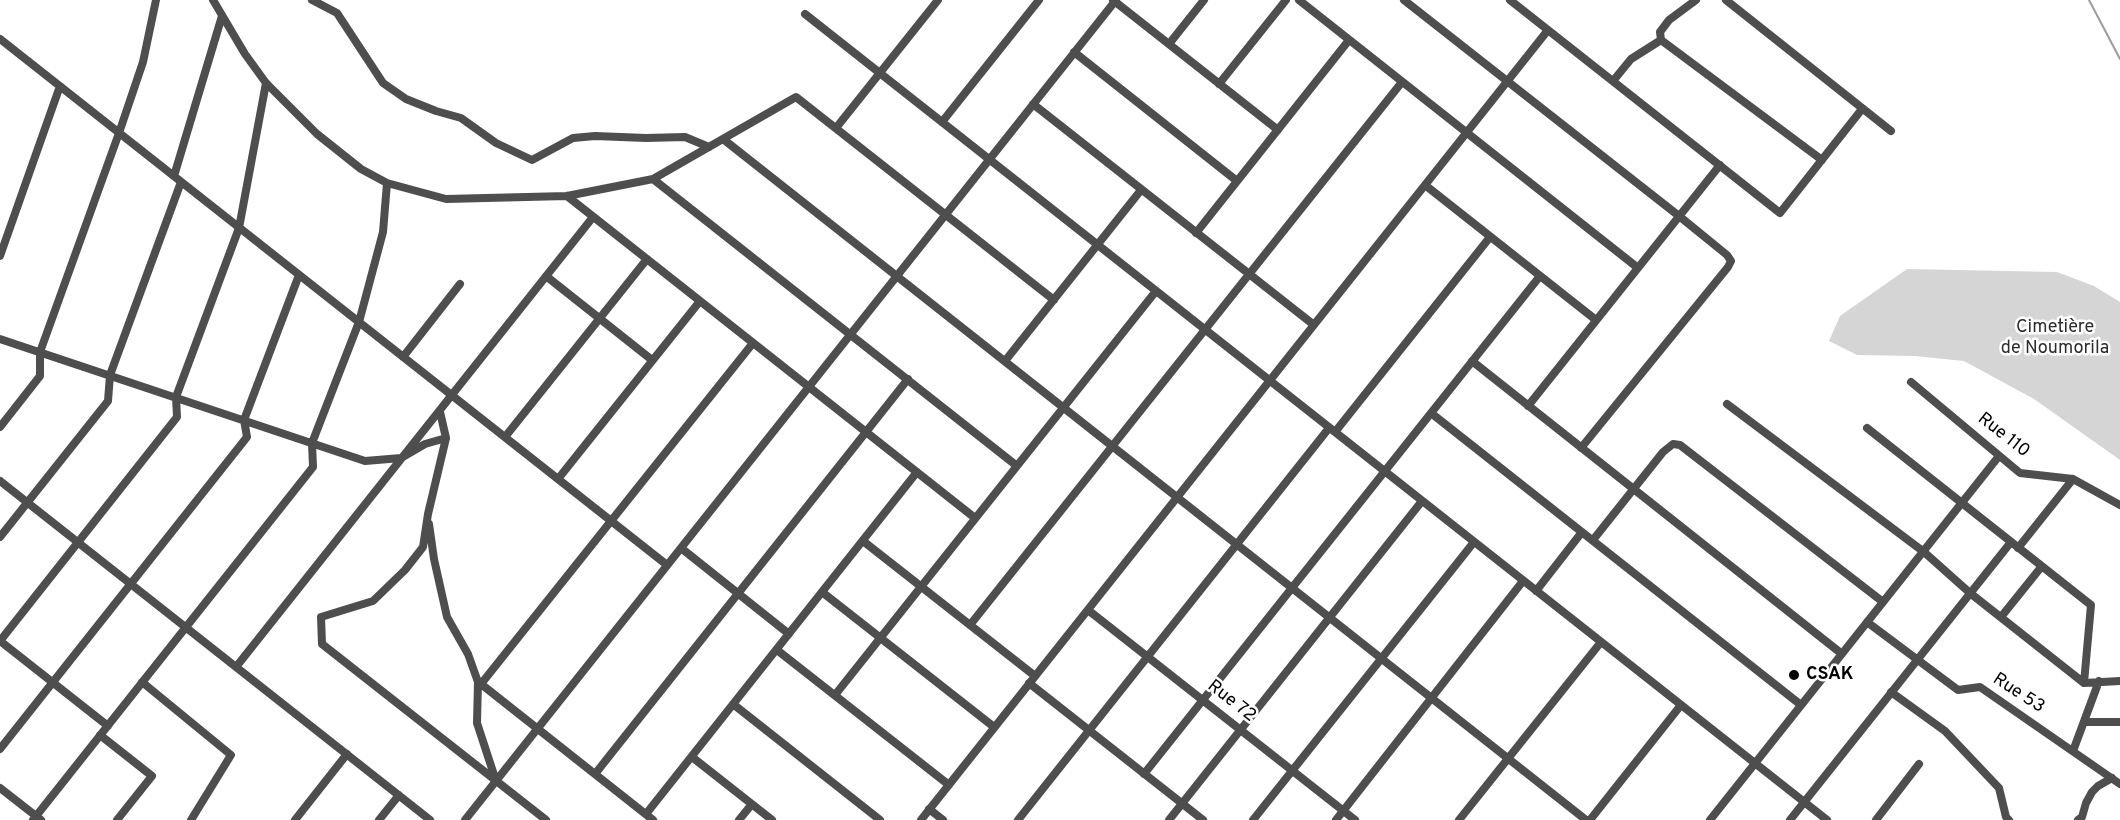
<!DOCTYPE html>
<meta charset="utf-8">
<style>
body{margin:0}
canvas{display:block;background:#fff}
</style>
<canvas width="2120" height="820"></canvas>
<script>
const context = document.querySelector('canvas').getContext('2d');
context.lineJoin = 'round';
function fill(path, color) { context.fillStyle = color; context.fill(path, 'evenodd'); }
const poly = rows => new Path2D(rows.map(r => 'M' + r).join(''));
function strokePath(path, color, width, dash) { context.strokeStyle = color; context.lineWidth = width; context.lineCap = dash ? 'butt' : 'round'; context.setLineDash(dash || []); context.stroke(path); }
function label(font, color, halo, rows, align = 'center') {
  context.font = font + ' Overpass,sans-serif'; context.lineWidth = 5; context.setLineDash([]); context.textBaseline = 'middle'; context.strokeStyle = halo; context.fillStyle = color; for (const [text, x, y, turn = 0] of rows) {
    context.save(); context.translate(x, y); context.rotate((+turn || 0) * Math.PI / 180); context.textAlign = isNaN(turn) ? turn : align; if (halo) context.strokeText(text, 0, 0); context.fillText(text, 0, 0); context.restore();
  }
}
fill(poly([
 [1907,269,2057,272,2094,286,2120,302,2120,460,2034,399,1964,361,1915,356,1857,355,1829,341,1840,316]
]), '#d5d5d5');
strokePath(poly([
 [2089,0,2120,59]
]), '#9c9c9c', 2);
strokePath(poly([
 [213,0,245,54,266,83,317,134,361,169,387,183,446,199,567,196,653,179,796,97,1054,300],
 [312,0,337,13,383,83,406,99,436,111,461,118,496,143,532,160,573,138,595,136,646,138,685,137,709,147],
 [1113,0,1278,130],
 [1299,0,1638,268],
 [1404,0,1679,216,1727,255,1731,261,1728,267,1581,448],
 [1510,0,1780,213,1862,109],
 [1696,0,1669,20,1660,32,1661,40,1822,160],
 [1726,0,1891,131],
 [805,14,1827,820],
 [0,39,667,565],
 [1169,44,1204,0],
 [1074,52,1237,181],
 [1613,81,1631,59,1661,40],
 [1219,84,1286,0],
 [1033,104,1314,325],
 [942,122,1039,0],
 [836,128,938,0],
 [723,139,1586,820],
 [174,176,222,16],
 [653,179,1017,466],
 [1425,185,1596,320],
 [567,196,975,518],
 [1196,233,1349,40],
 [0,256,60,86],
 [546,276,652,360],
 [0,339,365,461,401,458,425,444,446,438],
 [403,357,460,284],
 [1005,361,1141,190],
 [1472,361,1842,654],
 [1911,382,2020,473,2073,479,2120,505],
 [1727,404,1924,552,1970,593,2084,683,2120,681],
 [1528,406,1720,165],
 [440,412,446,438,428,514,423,547,405,570,373,601,321,617,322,644,546,820],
 [1431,413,1801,705],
 [0,427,40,376,40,352,119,133,143,62,156,0],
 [1867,428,2091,605,2084,683],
 [1335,432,1490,237],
 [505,437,647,259],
 [558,479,700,301],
 [0,481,430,820],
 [429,524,434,559,447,617,468,654,478,682,477,723,496,781],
 [0,537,108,401,110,375,181,182],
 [1593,540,1663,452,1673,444,1680,445,1883,602],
 [863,541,1035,676],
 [681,548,789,634],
 [2018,548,2073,479],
 [1536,591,1582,532],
 [822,592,994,727],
 [1088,610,1355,820],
 [2001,617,2042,566],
 [1867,622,1958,690,1980,687,2120,784],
 [970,625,1402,82],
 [0,641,177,417,176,397,239,228,266,83],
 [0,641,108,726],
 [777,650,949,785],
 [236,667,593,217],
 [142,682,231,755,191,820],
 [1029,683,1203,820],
 [1891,692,1945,731,1999,788,2006,817,2009,820],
 [835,695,1156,291],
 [733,704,880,820],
 [2084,722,2120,722],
 [100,735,152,776,117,820],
 [0,749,247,437,244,420,299,275],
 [2073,751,2099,681],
 [692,757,772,820],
 [595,774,908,379],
 [1144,774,1540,276],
 [0,788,41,820],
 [929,809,943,820],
 [646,814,917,472],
 [33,820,313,467,312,443,359,322,383,232,387,183],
 [295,820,347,754],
 [379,820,399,795],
 [465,820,1116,0],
 [653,820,481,684,753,343],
 [739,820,752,804],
 [921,820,1548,30],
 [1018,820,1329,428],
 [1169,820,1422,501],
 [1253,820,1474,542],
 [1336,820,1523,581],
 [1459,820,1601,642],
 [1590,820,1681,705],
 [1710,820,1999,456],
 [1790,820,2011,542],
 [1876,820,1919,764],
 [2078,820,2082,817,2086,803,2092,792,2098,786,2112,778]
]), '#4e4e4e', 8);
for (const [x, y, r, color] of [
 [1794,675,6,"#000"]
]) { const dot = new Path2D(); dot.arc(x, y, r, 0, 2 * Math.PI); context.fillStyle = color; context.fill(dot); strokePath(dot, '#fff', 2); }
label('18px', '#2c2c2c', '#fff', [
 ["Cimetière",2055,328],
 ["de Noumorila",2055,349]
]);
label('18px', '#000', '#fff', [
 ["Rue 110",2003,436,38],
 ["Rue 53",2018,694,33],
 ["Rue 72",1231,702,38]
]);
label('bold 18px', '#000', '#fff', [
 ["CSAK",1806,675]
], 'left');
</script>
